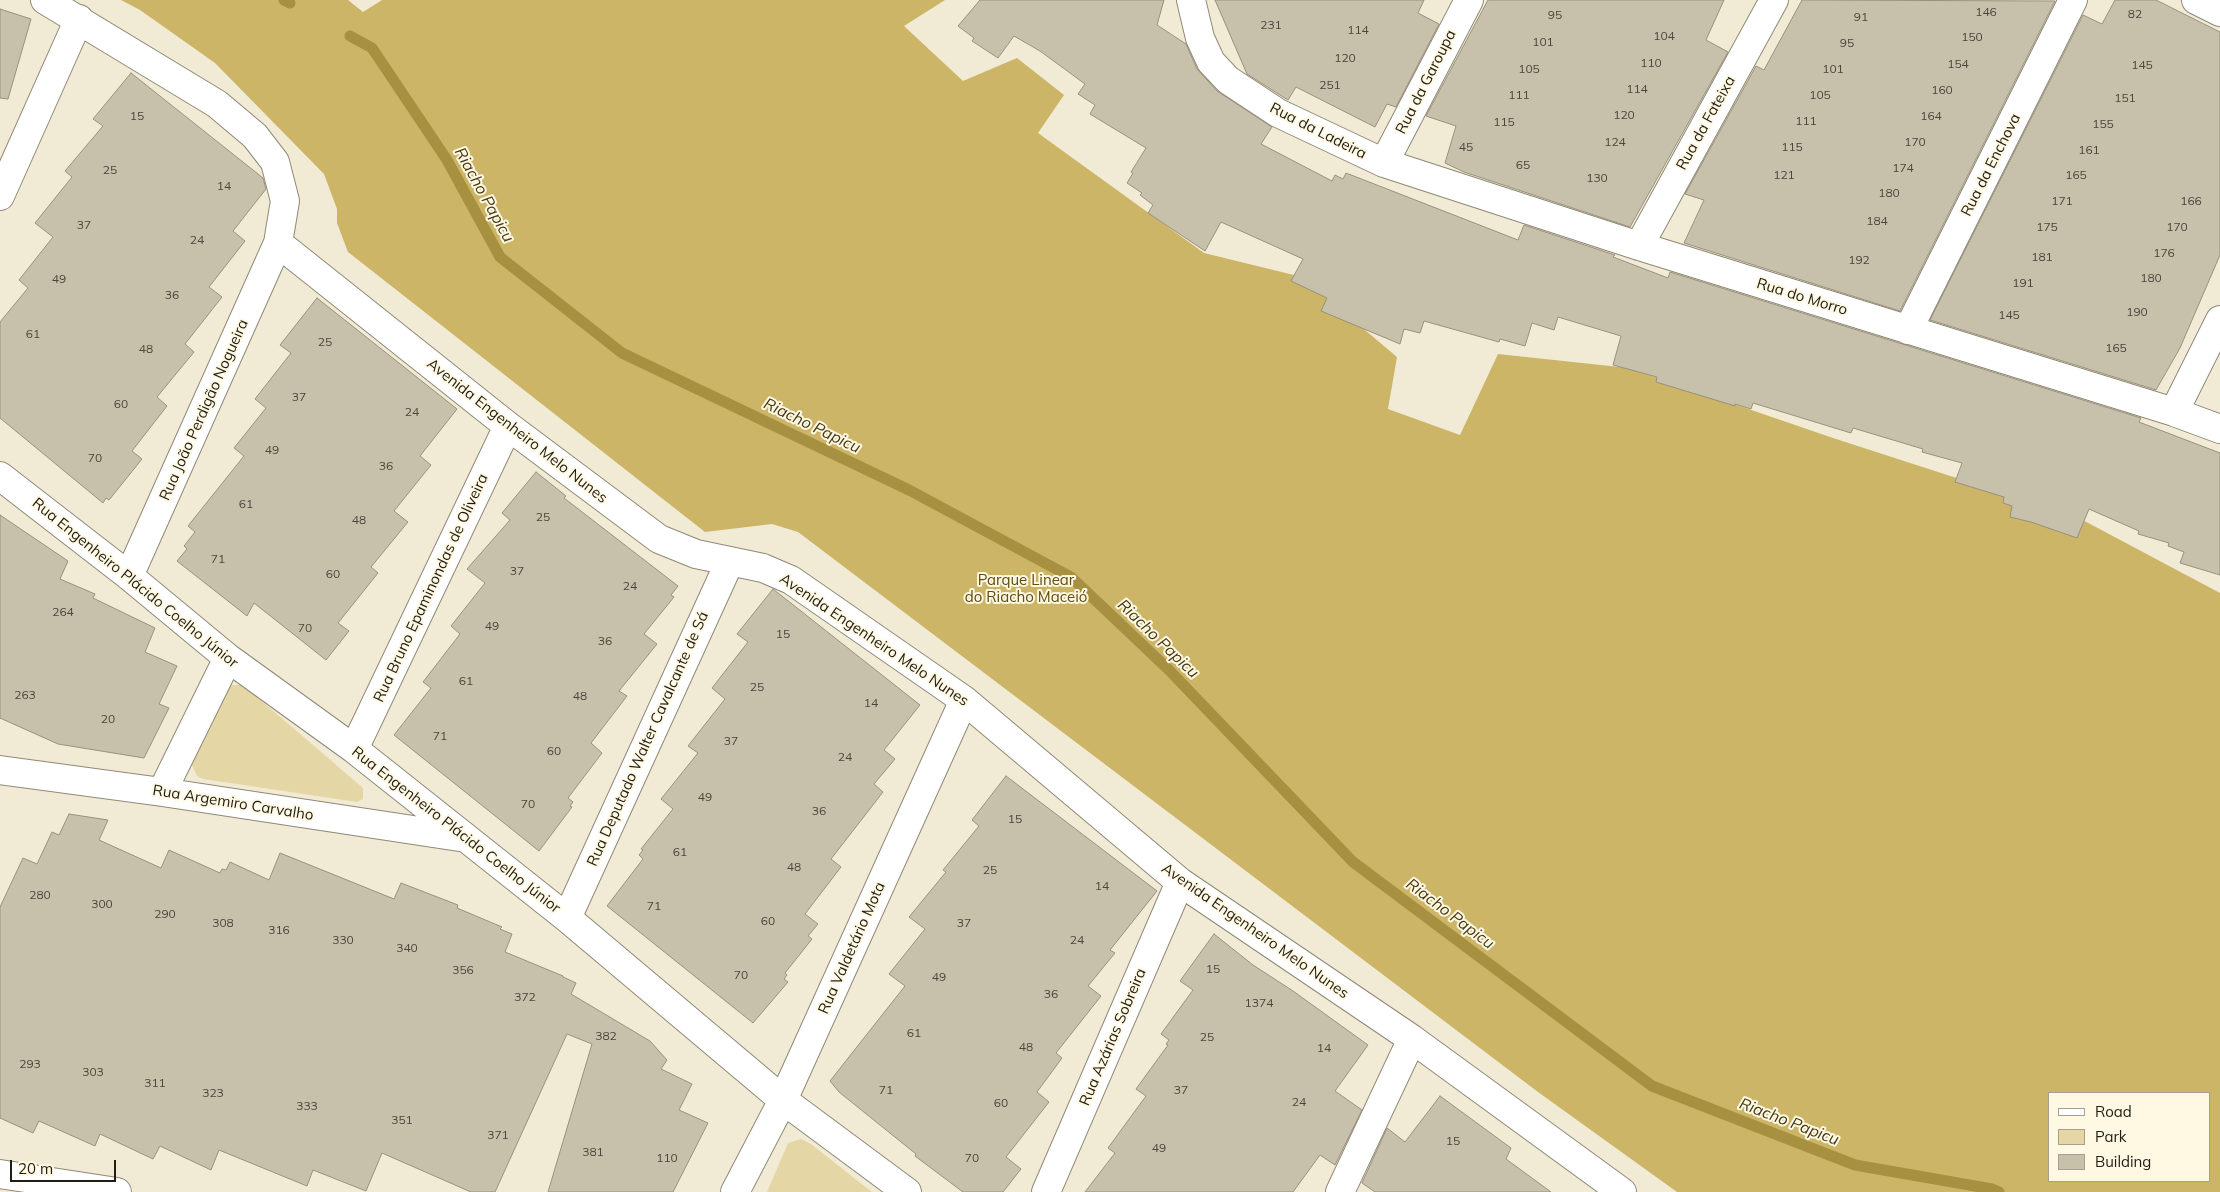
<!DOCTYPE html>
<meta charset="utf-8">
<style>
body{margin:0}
#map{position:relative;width:2220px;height:1192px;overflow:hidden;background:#f1ebd6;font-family:Mulish,sans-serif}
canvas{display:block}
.legend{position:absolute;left:2048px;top:1092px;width:162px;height:90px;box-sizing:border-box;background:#fff8e3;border:1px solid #a5a091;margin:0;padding:6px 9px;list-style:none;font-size:15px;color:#1f1d15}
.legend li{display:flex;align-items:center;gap:10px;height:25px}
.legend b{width:25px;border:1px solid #a5a091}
.scale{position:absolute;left:10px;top:1160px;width:106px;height:22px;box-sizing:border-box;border:2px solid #1f1d15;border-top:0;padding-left:6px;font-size:15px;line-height:18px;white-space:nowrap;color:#1f1d15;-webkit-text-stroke:4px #fff8e3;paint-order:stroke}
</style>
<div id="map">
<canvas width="2220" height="1192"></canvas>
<ul class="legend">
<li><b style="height:6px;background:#fff"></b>Road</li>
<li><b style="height:14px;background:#e5d7a5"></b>Park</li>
<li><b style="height:14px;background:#c7c1ac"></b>Building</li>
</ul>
<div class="scale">20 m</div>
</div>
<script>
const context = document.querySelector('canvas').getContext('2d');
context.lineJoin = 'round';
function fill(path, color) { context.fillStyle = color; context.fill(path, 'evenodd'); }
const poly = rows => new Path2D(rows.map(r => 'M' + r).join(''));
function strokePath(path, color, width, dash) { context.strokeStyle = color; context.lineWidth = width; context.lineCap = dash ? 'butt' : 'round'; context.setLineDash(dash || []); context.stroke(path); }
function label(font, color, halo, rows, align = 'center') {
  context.font = font + ' Mulish,sans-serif'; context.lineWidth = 4; context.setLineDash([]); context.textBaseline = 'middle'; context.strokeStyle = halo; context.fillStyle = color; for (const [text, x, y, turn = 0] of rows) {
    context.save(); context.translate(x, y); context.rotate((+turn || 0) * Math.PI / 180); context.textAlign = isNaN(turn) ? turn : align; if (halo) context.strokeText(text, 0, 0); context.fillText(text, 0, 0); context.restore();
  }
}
fill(poly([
 [231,685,243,685,363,788,363,799,357,802,203,779,197,776,191,763,225,690],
 [801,1139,811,1144,872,1192,767,1192,788,1143]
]), '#e5d7a5');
fill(poly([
 [121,0,348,0,363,12,382,0,945,0,904,26,963,81,1017,58,1064,95,1038,133,1204,253,1302,277,1397,357,1388,409,1460,435,1498,354,1629,368,1833,438,2077,517,2220,593,2220,1192,1677,1192,1538,1092,798,532,772,524,705,532,348,252,337,223,337,209,324,174,215,63,140,10],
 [2049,1093,2209,1093,2209,1181,2049,1181]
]), '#ccb566');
strokePath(poly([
 [284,0,290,3],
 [350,36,372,48,447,160,500,257,622,353,909,490,1071,577,1169,670,1353,862,1652,1086,1855,1165,1992,1189,1999,1192]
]), '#a79141', 11);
const building = poly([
 [980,0,1164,0,1157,25,1186,44,1197,69,1217,91,1272,127,1261,144,1332,181,1335,175,1343,179,1346,173,1518,240,1524,225,1615,255,1613,257,1668,278,1670,272,2141,418,2139,422,2220,453,2220,575,2180,563,2184,552,2168,546,2169,543,2138,534,2139,531,2089,509,2077,538,2031,522,2010,517,2012,506,2003,503,2004,497,1955,482,1962,463,1922,452,1923,449,1853,428,1851,433,1753,403,1751,409,1735,404,1735,406,1656,382,1657,377,1613,365,1621,336,1558,317,1554,330,1532,323,1525,346,1500,339,1499,342,1424,321,1420,333,1404,329,1400,344,1321,311,1327,298,1291,281,1303,259,1221,222,1205,251,1148,213,1153,205,1140,195,1142,193,1127,183,1133,173,1131,172,1146,148,1090,114,1095,105,1078,94,1085,84,1040,51,1014,36,998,58,972,41,974,38,958,26,980,0],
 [1215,0,1424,0,1418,13,1439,24,1396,107,1387,104,1375,127,1296,87,1288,100,1247,74,1215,0],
 [1488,0,1724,0,1706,40,1728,52,1630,227,1464,172,1445,163,1456,126,1426,116,1488,0],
 [1802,0,2055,1,1900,311,1684,243,1704,200,1685,194,1756,66,1764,70,1802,0],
 [2115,0,2156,0,2220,32,2220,255,2180,348,2156,390,1930,320,2083,15,2102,24,2115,0],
 [0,9,31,19,8,99,0,98,0,9],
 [131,73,263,178,266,189,233,231,245,241,209,287,222,297,185,344,194,352,157,397,167,406,132,451,142,459,109,500,106,498,103,503,0,418,0,322,28,288,19,280,53,237,35,223,72,177,65,171,103,126,93,119,131,73],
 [317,298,457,409,420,456,431,465,394,511,408,522,371,567,378,573,338,623,349,631,326,660,254,603,247,616,177,561,187,549,184,546,195,532,188,526,244,456,234,448,266,408,255,399,291,353,280,345,317,298],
 [536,472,566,496,564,498,678,586,671,595,674,597,644,634,657,644,619,691,627,696,591,743,602,753,568,798,573,802,570,806,572,807,539,851,394,735,431,688,423,682,460,634,451,626,485,583,467,569,510,520,502,513,536,472],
 [0,515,68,561,60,579,95,594,93,598,155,628,145,652,177,666,159,704,169,708,144,758,58,744,0,718,0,515],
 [773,589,920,705,884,750,895,759,874,784,883,792,831,859,841,867,805,914,818,924,808,936,812,939,785,973,787,975,784,979,788,982,753,1023,607,906,643,859,639,855,643,850,641,849,673,809,661,799,698,753,688,746,725,699,712,688,748,642,737,634,773,589],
 [1006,776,1157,891,1110,950,1115,953,1088,986,1101,996,1056,1053,1062,1058,1037,1092,1049,1102,1006,1157,1021,1169,1003,1192,963,1192,915,1156,916,1154,839,1092,830,1081,905,986,889,974,925,929,909,917,946,872,943,870,979,826,972,820,1006,776],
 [69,814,108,820,99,840,161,868,169,850,220,873,222,869,226,870,230,862,269,880,280,853,394,899,401,883,458,905,457,908,502,927,500,929,512,934,505,952,563,976,563,977,576,983,571,994,650,1041,667,1060,661,1069,692,1084,679,1110,708,1123,673,1192,548,1192,592,1044,567,1034,495,1192,471,1192,382,1153,366,1191,313,1170,307,1186,219,1150,211,1170,160,1146,153,1159,100,1134,95,1146,39,1121,33,1133,0,1118,0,907,23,858,37,864,52,832,59,835,69,814],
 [1214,934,1253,965,1293,991,1368,1045,1335,1091,1362,1110,1335,1165,1320,1155,1293,1192,1085,1192,1115,1153,1108,1148,1146,1096,1136,1089,1168,1045,1166,1044,1169,1040,1161,1034,1193,990,1180,981,1214,934],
 [1440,1096,1511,1148,1506,1159,1551,1192,1375,1192,1362,1183,1387,1128,1405,1142,1440,1096]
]);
fill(building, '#c7c1ac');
strokePath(building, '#97917d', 1);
const street = poly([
 [45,0,217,104,255,136,275,162,285,201,278,243,508,426,659,539,696,554,763,568,791,580,964,700,1180,882,1412,1039,1622,1192],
 [1191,0,1200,38,1211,62,1228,80,1278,113,1384,163,1639,246,2174,412,2220,429],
 [2196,0,2220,12],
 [1384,163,1469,0],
 [0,196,79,19],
 [1639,246,1774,0],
 [1908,330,2073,0],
 [2174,412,2220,320],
 [0,476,129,576,228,658,354,749,567,918,783,1100,907,1192],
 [129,576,278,243],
 [354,749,508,426],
 [0,770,162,792,466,838],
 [162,792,228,658],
 [567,918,730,561],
 [0,1174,117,1192],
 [735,1192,783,1100,964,700],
 [1046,1192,1180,882],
 [1340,1192,1412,1039]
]);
strokePath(street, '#8f8976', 30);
strokePath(street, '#fff', 28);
label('12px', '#49463b', null, [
 ["146",1986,12],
 ["82",2135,14],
 ["95",1555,15],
 ["91",1861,17],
 ["231",1271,25],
 ["114",1358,30],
 ["104",1664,36],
 ["150",1972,37],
 ["101",1543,42],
 ["95",1847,43],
 ["120",1345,58],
 ["110",1651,63],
 ["154",1958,64],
 ["145",2142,65],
 ["105",1529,69],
 ["101",1833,69],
 ["251",1330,85],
 ["114",1637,89],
 ["160",1942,90],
 ["111",1519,95],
 ["105",1820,95],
 ["151",2125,98],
 ["120",1624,115],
 ["15",137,116],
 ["164",1931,116],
 ["111",1806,121],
 ["115",1504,122],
 ["155",2103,124],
 ["124",1615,142],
 ["170",1915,142],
 ["45",1466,147],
 ["115",1792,147],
 ["161",2089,150],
 ["65",1523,165],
 ["174",1903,168],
 ["25",110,170],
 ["121",1784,175],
 ["165",2076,175],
 ["130",1597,178],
 ["14",224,186],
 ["180",1889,193],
 ["171",2062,201],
 ["166",2191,201],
 ["184",1877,221],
 ["37",84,225],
 ["175",2047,227],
 ["170",2177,227],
 ["24",197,240],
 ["176",2164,253],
 ["181",2042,257],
 ["192",1859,260],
 ["180",2151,278],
 ["49",59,279],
 ["191",2023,283],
 ["36",172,295],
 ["190",2137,312],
 ["145",2009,315],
 ["61",33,334],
 ["25",325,342],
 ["165",2116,348],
 ["48",146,349],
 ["37",299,397],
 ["60",121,404],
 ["24",412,412],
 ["49",272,450],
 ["70",95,458],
 ["36",386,466],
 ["61",246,504],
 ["25",543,517],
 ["48",359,520],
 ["71",218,559],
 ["37",517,571],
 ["60",333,574],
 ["24",630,586],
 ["264",63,612],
 ["49",492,626],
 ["70",305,628],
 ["15",783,634],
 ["36",605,641],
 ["61",466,681],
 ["25",757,687],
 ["263",25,695],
 ["48",580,696],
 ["14",871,703],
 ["20",108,719],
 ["71",440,736],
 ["37",731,741],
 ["60",554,751],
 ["24",845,757],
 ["49",705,797],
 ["70",528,804],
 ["36",819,811],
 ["15",1015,819],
 ["61",680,852],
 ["48",794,867],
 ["25",990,870],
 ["14",1102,886],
 ["280",40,895],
 ["300",102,904],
 ["71",654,906],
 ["290",165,914],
 ["60",768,921],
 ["308",223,923],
 ["37",964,923],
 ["316",279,930],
 ["330",343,940],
 ["24",1077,940],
 ["340",407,948],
 ["15",1213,969],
 ["356",463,970],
 ["70",741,975],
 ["49",939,977],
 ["36",1051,994],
 ["372",525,997],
 ["1374",1259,1003],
 ["61",914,1033],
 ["382",606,1036],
 ["25",1207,1037],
 ["48",1026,1047],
 ["14",1324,1048],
 ["293",30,1064],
 ["303",93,1072],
 ["311",155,1083],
 ["71",886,1090],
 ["37",1181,1090],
 ["323",213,1093],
 ["24",1299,1102],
 ["60",1001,1103],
 ["333",307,1106],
 ["351",402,1120],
 ["371",498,1135],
 ["15",1453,1141],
 ["49",1159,1148],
 ["381",593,1152],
 ["110",667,1158],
 ["70",972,1158]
]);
label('15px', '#1f1d15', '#fff8e3', [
 ["Rua da Garoupa",1426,82,-63],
 ["Rua da Fateixa",1706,123,-61],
 ["Rua da Ladeira",1318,131,27],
 ["Rua da Enchova",1991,165,-63],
 ["Rua do Morro",1802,297,17],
 ["Rua João Perdigão Nogueira",204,410,-66],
 ["Avenida Engenheiro Melo Nunes",517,431,38],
 ["Rua Engenheiro Plácido Coelho Júnior",135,583,39],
 ["Rua Bruno Epaminondas de Oliveira",431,588,-65],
 ["Avenida Engenheiro Melo Nunes",874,640,34],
 ["Rua Deputado Walter Cavalcante de Sá",648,739,-66],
 ["Rua Argemiro Carvalho",233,803,9],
 ["Rua Engenheiro Plácido Coelho Júnior",456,830,38],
 ["Avenida Engenheiro Melo Nunes",1255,931,35],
 ["Rua Valdetário Mota",852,948,-66],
 ["Rua Azárias Sobreira",1113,1037,-67]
]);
label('15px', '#5d4d0e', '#fff8e3', [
 ["Parque Linear",1026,580],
 ["do Riacho Maceió",1026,597]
]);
label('italic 16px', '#443a17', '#fff8e3', [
 ["Riacho Papicu",484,195,61],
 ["Riacho Papicu",812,426,26],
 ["Riacho Papicu",1158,639,44],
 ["Riacho Papicu",1450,914,37],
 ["Riacho Papicu",1789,1122,21]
]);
</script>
